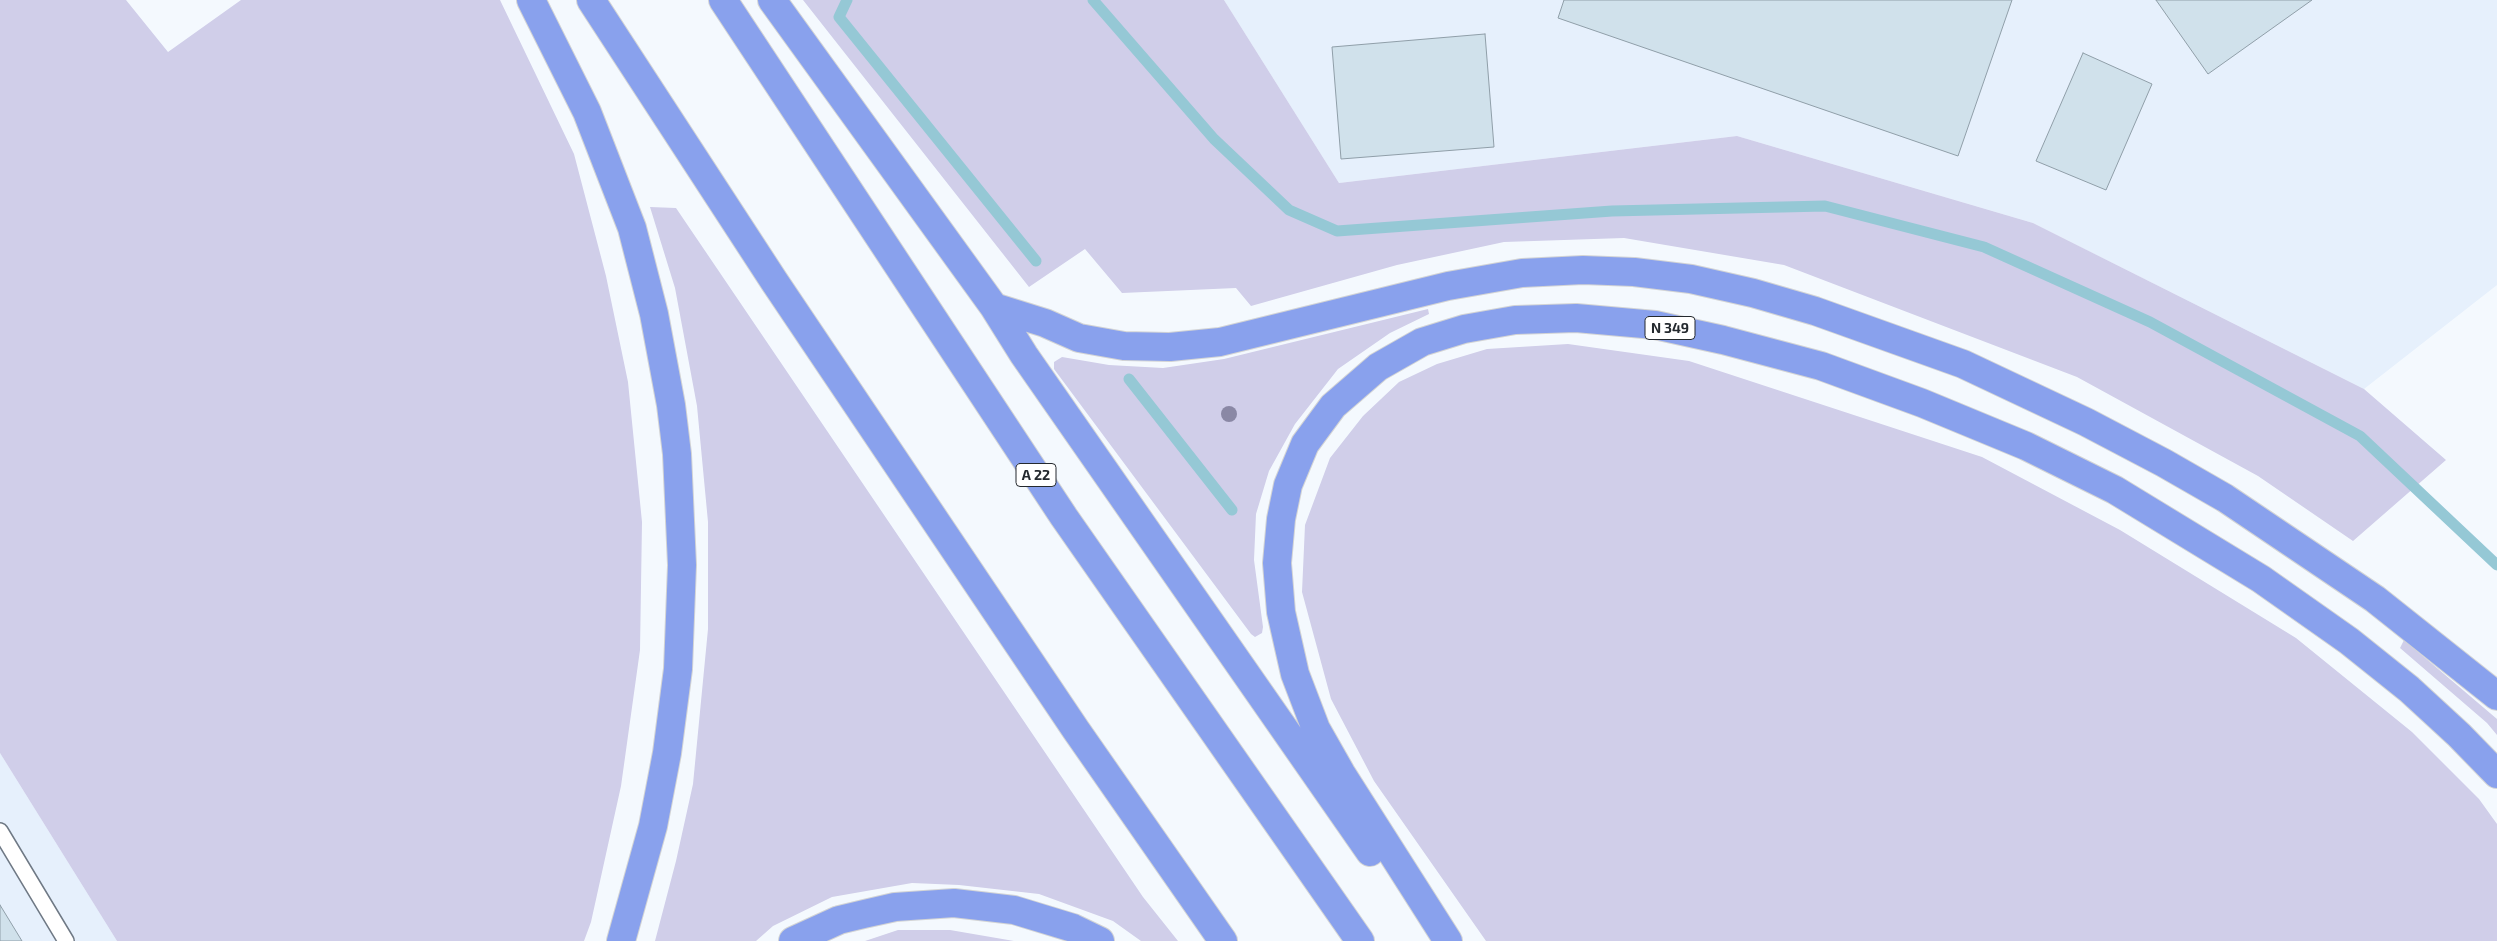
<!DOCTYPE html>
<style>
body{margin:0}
canvas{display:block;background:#f4f9fe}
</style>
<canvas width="2497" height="941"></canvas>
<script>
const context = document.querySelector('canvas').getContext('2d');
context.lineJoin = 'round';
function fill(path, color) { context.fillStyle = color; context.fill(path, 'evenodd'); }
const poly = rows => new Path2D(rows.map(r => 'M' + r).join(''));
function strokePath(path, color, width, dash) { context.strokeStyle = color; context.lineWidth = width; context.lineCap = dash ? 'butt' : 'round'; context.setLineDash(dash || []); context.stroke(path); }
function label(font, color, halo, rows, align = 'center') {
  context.font = font + ' "Exo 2",sans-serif'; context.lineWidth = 4.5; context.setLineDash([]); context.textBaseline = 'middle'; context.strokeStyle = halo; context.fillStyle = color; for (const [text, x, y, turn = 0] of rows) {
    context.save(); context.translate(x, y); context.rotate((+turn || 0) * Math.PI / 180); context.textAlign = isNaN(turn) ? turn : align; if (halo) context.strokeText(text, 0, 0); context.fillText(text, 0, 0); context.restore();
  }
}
fill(poly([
 [1224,0,2497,0,2497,285,2364,389,2033,223,1737,136,1339,183],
 [0,753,117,941,0,941]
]), '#e6f0fc');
fill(poly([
 [0,0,126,0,168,52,241,0,500,0,574,154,606,276,628,382,642,522,640,650,621,786,591,922,584,941,117,941,0,753],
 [803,0,1224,0,1339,183,1737,136,2033,223,2364,389,2446,460,2353,541,2258,476,2077,377,1784,265,1624,238,1504,242,1397,265,1251,306,1236,288,1122,293,1085,249,1029,287],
 [650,207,676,208,1143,897,1178,941,1141,941,1113,921,1039,894,959,885,912,883,832,897,773,926,756,941,655,941,676,861,693,784,708,629,708,522,697,406,675,288],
 [1428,309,1429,314,1390,333,1338,369,1295,424,1269,471,1256,514,1254,560,1263,627,1262,633,1255,637,1251,634,1054,369,1054,362,1062,357,1109,365,1163,368,1224,359],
 [1568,344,1689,361,1982,457,2120,530,2296,638,2412,732,2479,799,2497,824,2497,941,1486,941,1374,781,1331,699,1302,592,1305,525,1330,458,1363,416,1399,382,1437,364,1487,349],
 [2404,640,2497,719,2497,735,2487,723,2400,648],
 [898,930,950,930,1014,941,865,941]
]), '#d0cee9');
strokePath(poly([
 [847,0,839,17,1036,261],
 [1093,0,1214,139,1289,210,1337,231,1612,211,1825,206,1984,247,2150,322,2360,436,2497,565],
 [1129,379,1232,510]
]), '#95c8d5', 11);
const building = poly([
 [1564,0,2012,0,1958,156,1558,18,1564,0],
 [2156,0,2312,0,2208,74,2156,0],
 [1485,34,1494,147,1341,159,1332,47,1485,34],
 [2083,53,2152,84,2106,190,2036,161,2083,53],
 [0,905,22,941,0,941,0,905]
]);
fill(building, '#d0e1eb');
strokePath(building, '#909fa9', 1);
const service = poly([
 [0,831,66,941]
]);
const motorway = poly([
 [531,0,587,112,632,228,654,314,671,405,677,454,682,565,678,669,667,753,653,826,621,941],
 [591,0,774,281,1076,730,1223,941],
 [723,0,1064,517,1360,941],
 [772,0,994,307,1024,355,1370,852],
 [994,307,1045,323,1079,338,1124,346,1170,347,1220,342,1448,286,1522,273,1583,270,1634,272,1691,279,1753,293,1815,311,1963,364,2086,422,2164,463,2225,498,2375,599,2497,696],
 [793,941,839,920,864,914,895,907,954,903,1014,910,1073,928,1100,941],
 [1448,941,1341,773,1316,729,1295,674,1281,612,1277,563,1281,519,1288,485,1305,444,1333,406,1378,367,1422,342,1464,329,1515,320,1576,318,1655,325,1723,340,1821,366,1922,403,2026,446,2115,490,2261,579,2349,641,2409,689,2459,735,2497,774]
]);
strokePath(service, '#6f7985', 18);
strokePath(motorway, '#d3d4d5', 30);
strokePath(service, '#fff', 15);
strokePath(motorway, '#89a1ed', 28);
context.fillStyle = '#8a88a5';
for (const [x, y] of [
 [1229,414]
]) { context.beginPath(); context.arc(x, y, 8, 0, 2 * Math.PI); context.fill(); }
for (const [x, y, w] of [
 [1670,328,50],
 [1036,475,40]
]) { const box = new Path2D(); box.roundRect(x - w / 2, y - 11.5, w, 23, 4); context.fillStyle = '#fff'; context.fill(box); strokePath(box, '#24292e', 1); }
label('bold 14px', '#24292e', null, [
 ["N 349",1670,328],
 ["A 22",1036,475]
]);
</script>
